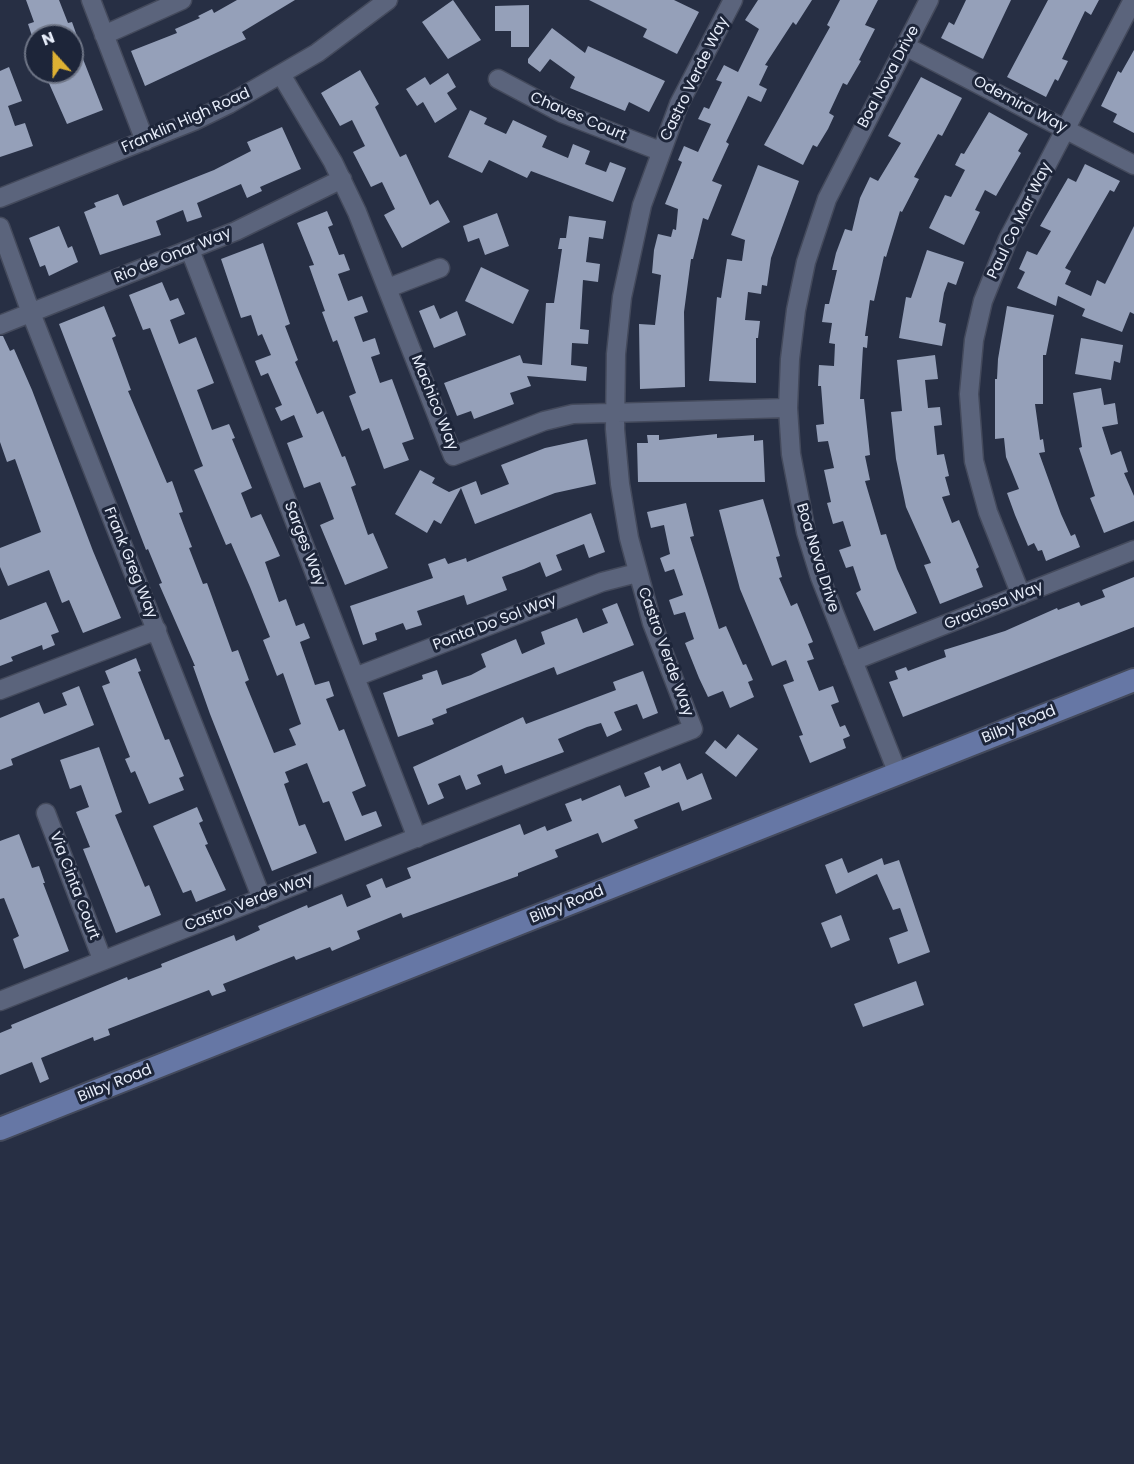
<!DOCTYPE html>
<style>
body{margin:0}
#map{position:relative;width:1134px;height:1464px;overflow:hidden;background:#272f44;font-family:Poppins,sans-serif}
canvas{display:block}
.north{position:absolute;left:24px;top:24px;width:60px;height:60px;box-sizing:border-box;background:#1d2539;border:2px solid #6e7586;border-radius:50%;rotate:339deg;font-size:16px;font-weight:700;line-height:24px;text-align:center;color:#e7edfa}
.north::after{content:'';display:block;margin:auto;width:21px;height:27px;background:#deb133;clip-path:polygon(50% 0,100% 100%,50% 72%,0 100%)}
</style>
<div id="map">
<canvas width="1134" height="1464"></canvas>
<div class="north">N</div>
</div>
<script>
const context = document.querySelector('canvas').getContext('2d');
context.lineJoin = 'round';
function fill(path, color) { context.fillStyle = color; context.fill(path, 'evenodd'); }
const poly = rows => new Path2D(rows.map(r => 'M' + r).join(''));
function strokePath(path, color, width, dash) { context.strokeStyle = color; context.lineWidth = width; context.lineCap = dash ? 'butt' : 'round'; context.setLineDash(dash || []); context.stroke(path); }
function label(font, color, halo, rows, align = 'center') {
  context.font = font + ' Poppins,sans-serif'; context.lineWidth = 6; context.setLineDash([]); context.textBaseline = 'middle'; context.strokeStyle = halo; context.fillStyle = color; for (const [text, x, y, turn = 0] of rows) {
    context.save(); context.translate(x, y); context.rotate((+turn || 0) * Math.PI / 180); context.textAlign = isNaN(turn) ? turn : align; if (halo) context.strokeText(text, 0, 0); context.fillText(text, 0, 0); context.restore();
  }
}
fill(poly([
 [26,0,59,0,68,23,72,22,77,36,74,36,103,110,67,124,44,72,72,72,72,36,32,36,28,24,34,22],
 [237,0,295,0,242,32,246,39,145,86,131,51,177,33,175,29,200,18,198,16,212,9,214,13],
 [453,0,481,40,448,59,422,22],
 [589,0,674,0,699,12,677,54,643,37,647,29],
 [758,0,812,0,796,25,793,22,765,65,768,66,759,85,767,89,761,102,748,96,726,142,729,144,712,181,722,185,708,220,703,218,693,259,691,259,684,312,685,387,640,389,639,324,655,325,661,275,652,273,654,250,658,234,671,237,673,229,676,230,678,209,665,204,682,162,678,160,684,146,698,152,711,124,698,119,704,107,709,109,722,82,716,80,724,65,738,72,759,29,745,20],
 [840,0,878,0,865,25,875,29,859,60,861,61,847,85,843,83,829,113,834,116,828,129,817,147,813,145,803,165,764,145,830,27,827,25],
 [966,0,1011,0,983,59,941,38,949,22,954,25],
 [1048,0,1099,0,1091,15,1085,11,1062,59,1068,61,1058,81,1055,79,1046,97,1007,77],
 [529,5,529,47,511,47,511,31,495,31,495,6],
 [552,28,585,53,588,46,665,81,649,112,629,102,625,111,570,88,575,77,550,59,540,72,528,63,528,59],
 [1134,50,1134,133,1113,122,1117,114,1101,106,1118,71,1121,73],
 [9,67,22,101,8,106,15,126,25,123,33,146,0,157,0,71],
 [360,70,379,104,375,107,400,157,406,154,430,205,438,200,450,222,402,248,384,215,395,209,382,182,371,187,353,152,365,146,352,120,340,126,321,93],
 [448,73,456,87,447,93,457,109,435,123,423,102,417,106,406,89,425,77,430,85],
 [921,77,962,98,942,136,938,134,914,177,919,179,902,212,900,211,886,257,884,256,874,301,870,300,865,336,868,336,867,348,863,347,860,399,864,399,870,455,865,456,870,480,865,481,881,535,886,534,897,569,917,613,874,631,856,593,861,590,853,566,846,568,839,550,851,546,843,521,833,524,827,503,831,502,824,470,834,468,828,441,818,442,816,425,824,424,821,386,818,386,819,365,834,366,835,344,829,343,832,323,822,322,825,304,829,304,837,270,832,270,836,253,845,229,852,231,860,198,870,177,878,181,901,143,888,136],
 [470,110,487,118,484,124,506,134,513,120,547,136,542,147,568,158,573,144,590,151,585,164,606,172,610,162,626,168,613,202,531,171,527,178,489,160,482,173,448,157],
 [989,112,1028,134,1018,151,1021,153,996,196,985,190,975,210,980,212,964,245,929,228,945,195,951,197,965,170,955,165,961,153,964,154],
 [282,127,301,169,260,187,262,191,247,198,241,184,197,203,202,217,187,222,183,210,156,221,161,235,100,255,84,212,96,207,94,203,118,194,123,206,214,170,251,151,247,142],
 [1085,164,1120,181,1114,192,1110,190,1065,268,1071,271,1065,284,1091,296,1097,280,1105,284,1134,226,1134,314,1130,312,1122,332,1082,316,1085,309,1058,296,1056,306,1017,288,1025,272,1019,269,1027,251,1037,255,1051,231,1040,226,1068,178,1076,182],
 [758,165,799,181,771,258,767,286,762,285,761,294,748,292,745,320,760,321,758,338,756,338,756,383,709,381,717,297,721,298,727,259,742,261,745,240,731,235],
 [327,211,333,225,328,227,339,255,344,254,350,270,338,274,348,301,362,296,368,312,354,317,363,342,375,338,380,354,371,357,380,383,392,379,414,439,402,443,409,460,384,469,369,428,362,431,349,396,356,393,337,340,333,342,322,312,325,311,309,266,314,265,297,223],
 [497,213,509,246,485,255,479,238,468,242,463,226],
 [569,216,606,221,603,239,589,237,586,262,600,264,598,282,583,280,580,329,589,330,588,344,572,343,571,365,587,367,586,381,527,376,531,386,510,393,514,404,474,419,471,411,457,416,444,383,520,355,523,363,542,365,546,303,554,303,562,249,558,249,560,238,566,238],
 [59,226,68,248,72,246,78,262,49,276,45,265,40,267,29,238],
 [263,243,290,324,285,326,298,360,295,362,317,414,323,411,342,457,345,456,356,485,351,487,368,535,373,533,388,568,345,585,320,525,334,519,327,500,320,482,304,488,287,443,303,437,294,415,281,421,275,408,282,405,268,373,261,376,255,361,271,355,262,334,258,336,251,315,241,318,221,259],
 [927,250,964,262,956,285,948,282,944,293,939,322,946,324,942,346,899,338,906,297,911,298],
 [481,267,529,290,513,324,465,301],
 [162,282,170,301,178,298,185,314,170,320,179,344,196,337,214,383,197,390,212,430,229,424,235,438,232,439,252,488,241,493,251,518,261,514,280,556,265,562,279,602,286,599,296,626,304,623,310,638,300,642,315,685,329,681,334,696,326,699,339,731,344,729,366,786,352,792,362,816,376,811,382,826,345,841,329,801,323,803,307,763,285,772,289,782,284,784,299,826,305,824,317,853,272,871,210,714,193,666,195,666,159,584,162,583,148,549,146,550,59,324,104,306,116,336,112,338,131,390,128,391,167,483,172,481,183,512,179,513,192,547,189,548,203,584,207,583,232,652,238,650,249,680,245,682,274,753,296,745,289,729,301,724,283,673,277,676,263,640,270,637,250,587,231,543,226,545,194,470,203,466,150,328,143,330,129,295],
 [434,305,440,319,457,311,466,335,434,348,419,311],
 [1007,306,1054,315,1046,355,1043,355,1043,404,1035,404,1040,440,1043,439,1045,452,1039,453,1061,514,1071,536,1075,534,1080,547,1046,561,1042,550,1038,551,1034,543,1028,546,1015,515,1007,493,1019,489,1006,457,1004,438,995,439,995,379,997,379,998,359],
 [0,336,3,336,10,351,14,349,32,390,93,551,121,618,83,633,69,600,62,603,49,570,8,586,0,567,0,548,41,532,15,459,7,462,0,442],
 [1081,338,1123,345,1120,363,1114,361,1111,380,1075,374],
 [935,355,938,379,925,380,928,408,940,407,942,425,934,426,937,455,944,454,949,476,945,477,950,495,942,497,952,523,959,520,979,567,976,569,983,587,940,604,924,565,931,563,906,507,896,459,891,412,902,411,897,360],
 [1101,388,1104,405,1115,403,1118,424,1102,427,1111,455,1121,451,1128,472,1124,473,1134,496,1134,521,1104,533,1090,498,1095,496,1079,448,1082,447,1073,393],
 [717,434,717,438,754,435,754,441,763,440,765,482,638,482,637,443,648,443,647,435,659,435,659,440],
 [587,439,596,484,555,493,475,524,461,488,441,524,434,520,427,533,395,514,420,470,435,478,432,483,449,492,476,481,481,495,509,484,501,465,545,448],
 [763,499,780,556,776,557,782,577,779,578,791,606,797,603,813,642,808,644,814,659,807,661,819,691,833,686,839,702,831,705,840,727,845,725,850,736,843,739,846,748,810,763,799,736,803,735,783,685,794,681,786,660,772,666,740,589,719,510],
 [686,503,694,536,690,537,719,629,726,626,743,665,746,664,753,680,748,682,754,697,730,708,723,691,708,697,699,678,685,643,694,639,685,612,674,615,669,600,683,595,674,569,665,572,660,558,670,554,664,525,651,528,647,512],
 [591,513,605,552,589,558,584,544,556,555,562,570,546,577,540,562,524,569,502,577,507,590,467,605,464,595,417,611,422,625,406,630,403,623,375,633,377,640,363,645,350,606,433,578,428,564,445,558,448,564,466,558,467,562],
 [1134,577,1134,627,903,717,889,682,898,679,895,671,906,667,908,671,932,662,946,657,944,650,1005,631,1057,608,1058,610,1079,602,1081,606,1105,597,1102,590],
 [46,602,59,632,51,635,55,645,43,650,42,645,11,657,13,661,0,666,0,620],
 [617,603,634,645,557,675,554,667,446,709,447,713,432,719,434,724,398,737,383,693,423,679,422,675,437,670,442,685,471,675,486,667,481,654,516,639,522,654,545,644,541,632,577,618,583,633,608,623,602,609],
 [136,658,141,671,138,672,165,740,169,739,184,776,179,778,184,790,149,804,135,771,131,773,125,759,130,757,102,686,110,683,105,671],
 [643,671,658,713,643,719,637,704,614,712,622,730,607,737,601,723,587,727,558,739,564,752,505,774,502,765,477,775,481,784,466,790,460,775,438,784,444,798,428,805,413,767,523,717,526,724,616,690,613,682],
 [79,686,94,725,11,759,13,765,0,770,0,718,39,702,44,714,67,705,62,693],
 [738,734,758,749,736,777,705,753,715,740,726,749],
 [99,747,122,812,115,815,145,887,149,885,161,915,116,933,83,849,90,847,76,812,89,807,81,785,70,789,60,760],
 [680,763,687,780,702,773,712,799,682,811,679,802,634,820,638,828,602,843,598,833,555,850,558,857,518,873,518,876,403,918,401,913,357,931,360,939,332,951,330,947,296,960,294,956,223,984,226,991,212,996,209,990,108,1029,110,1035,94,1041,93,1037,41,1058,49,1079,40,1083,32,1062,0,1075,0,1033,12,1028,11,1025,127,977,128,980,162,967,161,964,234,935,236,941,260,930,258,926,307,905,308,908,342,894,347,907,371,897,366,885,382,878,386,888,411,878,407,868,520,824,524,835,545,826,547,831,572,821,565,804,581,798,582,801,620,785,625,797,650,787,644,773,660,766,662,771],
 [197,807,203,821,199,823,208,844,205,845,226,890,196,902,191,890,183,893,153,826],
 [19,834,32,868,39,866,45,883,43,883,69,951,24,969,13,939,19,936,4,898,0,899,0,841],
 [842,858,848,873,882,858,884,865,899,860,930,952,898,964,889,938,908,931,900,908,893,910,877,874,836,894,825,865],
 [841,915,850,940,831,948,821,923],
 [916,981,924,1005,863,1027,854,1004]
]), '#95a0b9');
const minor = poly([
 [91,0,145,141],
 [104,35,182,0],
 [905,46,1134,165],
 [282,76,333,162,357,212,453,456,544,421,573,414,788,408],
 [498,79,562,113,660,151],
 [0,198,194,121,229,104,317,53,388,0],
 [0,227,31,313,262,899],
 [190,250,417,838],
 [388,288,440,268],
 [0,325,236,231,342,179],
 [1021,595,988,512,974,461,969,394,974,340,983,301,1008,239,1133,0],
 [853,661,1134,550],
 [355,677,602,582,637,573],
 [0,690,157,630],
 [898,774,820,577,806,532,791,454,788,408,790,359,796,310,806,262,827,199,929,0],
 [46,813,102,959],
 [0,1001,693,729,652,623,629,538,620,484,615,429,616,354,622,297,642,205,679,104,733,0]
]);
const major = poly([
 [0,1129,1134,680]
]);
strokePath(minor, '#444a5c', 21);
strokePath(major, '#444a5c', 26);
strokePath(minor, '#5b647c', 18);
strokePath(major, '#6677a5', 22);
label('15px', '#e7edfa', '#1d2539', [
 ["Boa Nova Drive",889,77,-62],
 ["Castro Verde Way",695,79,-64],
 ["Odemira Way",1020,105,28],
 ["Chaves Court",578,117,23],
 ["Franklin High Road",186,121,-24],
 ["Paul Co Mar Way",1020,221,-64],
 ["Rio de Onar Way",173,256,-22],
 ["Machico Way",434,403,68],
 ["Sarges Way",304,544,69],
 ["Boa Nova Drive",817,558,73],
 ["Frank Greg Way",130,563,68],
 ["Graciosa Way",994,606,-22],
 ["Ponta Do Sol Way",495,623,-21],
 ["Castro Verde Way",665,652,70],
 ["Bilby Road",1019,725,-22],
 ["Via Cinta Court",74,886,69],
 ["Castro Verde Way",249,903,-21],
 ["Bilby Road",567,905,-22],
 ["Bilby Road",115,1084,-22]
]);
</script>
